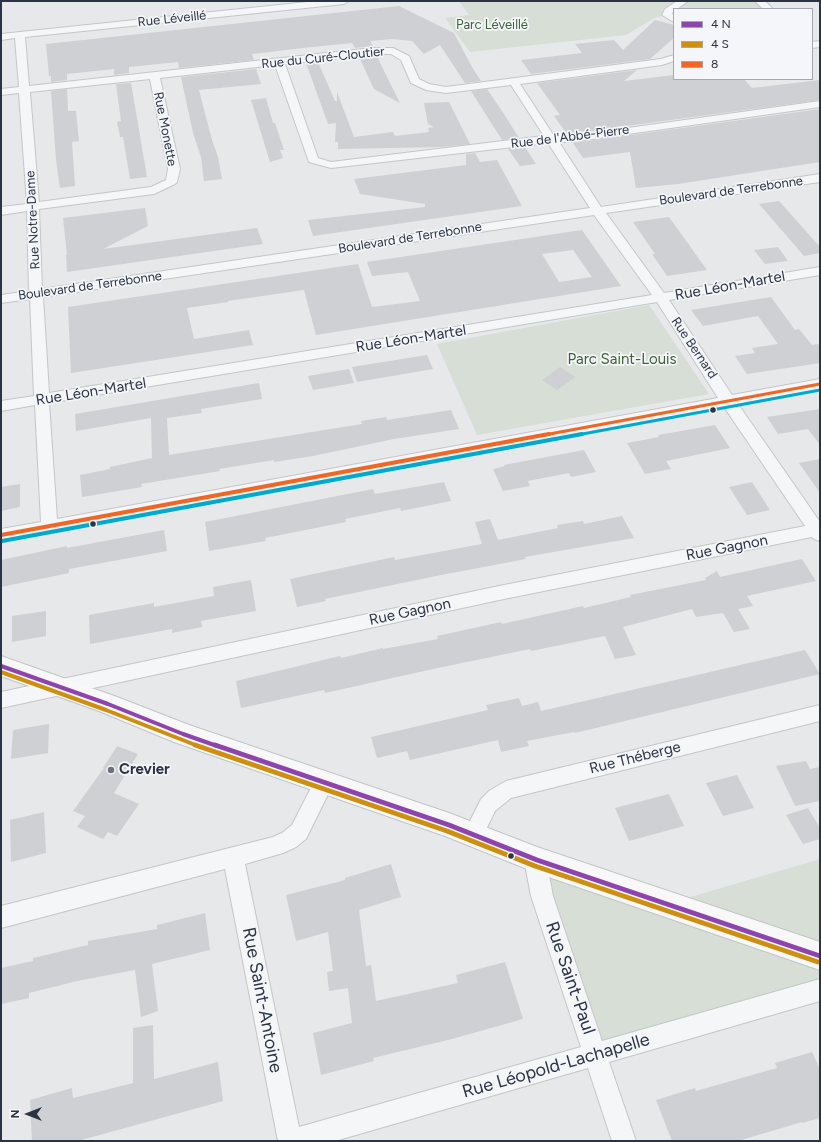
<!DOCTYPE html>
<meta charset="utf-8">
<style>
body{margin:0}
#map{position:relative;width:821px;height:1142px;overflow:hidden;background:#e6e8ea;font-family:Figtree,sans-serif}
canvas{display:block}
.frame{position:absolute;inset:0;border:2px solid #2b3445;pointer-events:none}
.legend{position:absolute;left:673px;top:8px;width:140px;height:72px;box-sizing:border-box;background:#f4f6f9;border:1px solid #a4a8b1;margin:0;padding:5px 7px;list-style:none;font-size:12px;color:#2b3445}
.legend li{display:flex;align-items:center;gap:8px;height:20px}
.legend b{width:20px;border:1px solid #a4a8b1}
.north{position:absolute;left:8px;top:1094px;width:40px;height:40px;-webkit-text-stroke:3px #f4f6f9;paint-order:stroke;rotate:270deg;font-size:11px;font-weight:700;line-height:16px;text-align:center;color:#2b3445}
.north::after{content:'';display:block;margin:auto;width:14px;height:18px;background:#2b3445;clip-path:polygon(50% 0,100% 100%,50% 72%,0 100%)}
</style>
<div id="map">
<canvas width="821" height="1142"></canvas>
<div class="frame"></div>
<ul class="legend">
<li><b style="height:5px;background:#8e44ad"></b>4 N</li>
<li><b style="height:5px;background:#ce8f0e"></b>4 S</li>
<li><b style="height:5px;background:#f26522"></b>8</li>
</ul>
<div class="north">N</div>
</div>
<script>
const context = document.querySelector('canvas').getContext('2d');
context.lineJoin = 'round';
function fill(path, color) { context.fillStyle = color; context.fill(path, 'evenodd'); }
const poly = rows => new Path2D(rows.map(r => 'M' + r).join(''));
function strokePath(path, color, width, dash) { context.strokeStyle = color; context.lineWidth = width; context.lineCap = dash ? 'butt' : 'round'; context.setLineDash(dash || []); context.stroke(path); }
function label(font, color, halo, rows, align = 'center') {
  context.font = font + ' Figtree,sans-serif'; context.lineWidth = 3.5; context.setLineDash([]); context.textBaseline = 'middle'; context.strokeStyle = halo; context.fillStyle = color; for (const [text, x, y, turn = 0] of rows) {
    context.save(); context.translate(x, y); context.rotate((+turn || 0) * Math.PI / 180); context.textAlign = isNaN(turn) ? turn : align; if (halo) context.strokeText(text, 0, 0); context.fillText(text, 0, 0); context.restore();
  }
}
fill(poly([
 [459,1,671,1,678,4,683,1,760,1,768,9,674,9,674,19,667,15,654,18,626,35,470,52,445,18,469,15],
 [649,305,709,394,477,435,437,344],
 [820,859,820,947,684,899],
 [537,870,820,956,820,990,596,1054]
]), '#d6ded6');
fill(poly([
 [399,6,454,33,473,69,481,81,465,83,440,45,424,54,412,41,392,39,370,41,373,46,355,48,352,43,312,47,252,54,254,60,179,68,178,62,129,67,129,73,114,75,114,69,67,74,67,80,51,82,51,76,49,76,46,44],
 [655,20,674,25,674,38,650,59,531,74,521,60,582,53,575,44,614,40,623,50],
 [377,56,385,73,400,103,374,89,359,57],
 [318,62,335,101,337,101,337,92,354,137,393,132,395,136,429,132,428,128,434,127,428,124,424,103,449,102,470,144,441,147,338,149,338,142,335,142,336,123,328,124,306,63],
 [256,69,261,84,199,90,212,140,218,157,222,179,204,181,201,157,193,133,181,77],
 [637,70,624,81,674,75,674,79,744,79,752,88,820,80,820,100,567,134,554,116,560,115,537,83],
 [131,83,147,177,130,179,123,137,120,137,117,122,121,121,116,84],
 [67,89,68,111,76,111,79,141,72,142,75,186,60,188,56,160,51,91],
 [487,89,504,114,519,138,502,140,471,91],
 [266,98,273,123,275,123,284,150,280,150,283,158,270,162,251,100],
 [820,109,820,162,678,184,636,188,630,152,583,158,573,143],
 [525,147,536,164,520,166,508,149],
 [475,153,480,162,497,160,522,206,313,236,308,220,425,207,425,204,360,194,354,179,466,165,466,154],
 [779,201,820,247,820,253,804,256,759,204],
 [145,208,148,226,103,249,257,228,263,244,67,272,66,255,67,255,63,218],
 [669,217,707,270,667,276,652,254,655,254,633,222],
 [582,230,621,286,316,335,304,290,228,301,228,302,187,308,194,339,249,330,253,345,71,373,68,307,358,264,372,307,420,301,408,272,372,276,367,262],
 [573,250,592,277,559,282,542,254],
 [778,247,788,261,765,264,754,250],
 [771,297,795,330,799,329,812,345,820,344,820,363,747,374,735,356,755,353,752,348,778,344,758,316,703,326,691,310],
 [427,355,433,369,357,382,352,367],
 [560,367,575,377,557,390,542,380],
 [349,369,354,383,313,390,308,376],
 [259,383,262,399,201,409,202,413,167,418,169,455,362,424,361,421,386,417,387,420,451,410,459,429,394,439,313,456,274,462,274,460,219,469,220,471,141,484,142,487,82,497,80,475,110,469,110,467,152,458,151,418,76,431,75,414],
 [820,409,820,445,808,429,778,434,767,417],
 [715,425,730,448,666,461,671,469,645,474,627,443,659,437,658,435],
 [584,450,596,472,571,477,569,473,528,481,530,486,503,491,493,469,505,466,504,465],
 [820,459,820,493,799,463],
 [444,482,451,501,401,511,400,508,345,519,346,522,265,538,266,541,209,551,205,522,373,489,375,494],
 [752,482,770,510,747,515,729,487],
 [20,484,20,507,1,511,1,487],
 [622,516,634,538,525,557,526,559,441,575,325,599,326,601,297,607,290,579,394,557,395,560,482,544,475,522,490,519,498,540,558,528,557,525,583,521,584,524],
 [164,530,167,551,69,569,69,573,1,587,1,560,67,546,67,548],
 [802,559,816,581,747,596,753,606,738,609,750,629,734,632,723,613,696,617,692,609,623,627,636,655,615,659,605,636,531,651,530,649,433,669,325,693,324,690,241,708,236,681,340,656,341,658,383,648,383,649,438,639,437,636,501,622,502,624,583,606,584,608,631,597,630,595,706,580,705,578,717,571,720,577],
 [251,580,256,611,201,621,202,627,172,633,172,629,90,644,89,615,154,603,154,607,214,596,213,587],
 [46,611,46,636,12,642,12,616],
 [805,650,820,674,575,733,574,732,527,741,529,746,501,752,498,740,410,760,407,751,377,758,371,737,488,710,486,705,519,698,522,706,538,702,541,711],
 [49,724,48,753,11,759,13,730],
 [117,746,138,754,114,793,139,804,117,836,108,832,103,839,77,827,85,816,73,811,104,768,103,768],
 [806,761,810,769,820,767,820,801,795,806,776,766],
 [737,775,754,808,723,816,706,783],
 [669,794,684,826,629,841,615,808],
 [808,808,820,828,820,839,803,844,786,815],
 [44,812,46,853,11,862,10,820],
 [391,864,401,897,359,910,366,966,371,965,376,1001,458,983,456,975,505,962,523,1019,452,1039,373,1058,374,1061,321,1075,313,1033,352,1023,348,988,329,991,327,972,333,971,328,932,296,941,286,895,345,880,345,878],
 [205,913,210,950,152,964,158,1011,141,1017,135,970,77,981,29,993,29,998,1,1004,1,968,33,961,33,958,88,945,88,941,157,929,157,925],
 [153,1025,154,1079,218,1062,223,1101,78,1141,32,1141,30,1100,72,1088,73,1098,133,1083,133,1028],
 [812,1052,820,1069,820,1118,802,1123,802,1122,738,1141,672,1141,656,1100,695,1088,696,1091,777,1068,775,1063]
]), '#ced0d3');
const street = poly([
 [317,1,349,1,344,4,25,37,29,86,372,48,393,48,409,56,419,79,429,84,446,87,661,59,674,55,674,61,662,65,520,84,554,136,571,136,820,101,820,107,571,142,559,142,601,207,820,174,820,182,606,213,664,293,820,267,820,275,669,300,732,395,820,379,820,389,738,404,820,522,820,541,814,539,812,537,499,600,1,708,1,692,499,586,805,526,724,407,1,541,1,529,41,522,35,405,1,411,1,401,34,396,30,299,1,303,1,295,29,291,27,211,1,215,1,207,27,204,19,93,1,95,1,89,19,87,15,38,1,40,1,34,317,1],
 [372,54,391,54,401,60,411,83,426,90,446,93,511,85,544,136,331,162,318,158,285,64,372,54],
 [275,65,309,162,331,168,548,143,590,208,42,289,39,209,154,194,175,184,177,182,180,169,160,78,275,65],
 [150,79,168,169,166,180,151,187,39,202,30,92,150,79],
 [594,215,652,295,49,393,43,297,594,215],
 [657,302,718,398,57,519,49,403,657,302],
 [677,1,688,1,677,9,674,9,672,14,674,15,674,22,662,15,665,9,677,1],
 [755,1,765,1,773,9,763,9,755,1],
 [820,41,820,47,812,48,812,42,820,41],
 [820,705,820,721,511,798,495,811,480,842,473,845,466,842,463,835,481,799,489,791,506,781,820,705],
 [324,773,331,776,334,782,306,839,296,847,283,853,245,864,299,1127,581,1047,531,896,526,870,527,860,530,853,537,850,544,853,547,860,548,870,553,896,602,1041,820,979,820,1001,609,1062,636,1141,612,1141,588,1068,335,1141,278,1141,225,869,1,928,1,906,273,837,282,833,292,825,317,776,324,773]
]);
const primary = poly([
 [1,656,117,697,189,725,449,813,537,847,820,942,820,970,537,873,445,836,174,742,99,711,1,676,1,656]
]);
strokePath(street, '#c4c6c8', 2);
strokePath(primary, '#c2c5c8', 2);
fill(street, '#f5f6f7');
fill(primary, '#f8f8f8');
strokePath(poly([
 [1,666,108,704,183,734,217,746]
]), '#8e44ad', 4);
strokePath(poly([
 [215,745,449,825,537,860,820,956]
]), '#8e44ad', 5);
strokePath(poly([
 [1,672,106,710,198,746]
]), '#ce8f0e', 4);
strokePath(poly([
 [195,745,447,831,535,866,818,962]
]), '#ce8f0e', 5);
strokePath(poly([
 [544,435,820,384]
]), '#f26522', 3);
strokePath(poly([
 [1,535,549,434]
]), '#f26522', 4);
strokePath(poly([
 [577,435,820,390]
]), '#00a9ce', 3);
strokePath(poly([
 [2,541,582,434]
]), '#00a9ce', 4);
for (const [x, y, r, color] of [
 [713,410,3.5,"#2b3445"],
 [93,524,3.5,"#2b3445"],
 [111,770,4,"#6c737f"],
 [511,856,3.5,"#2b3445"]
]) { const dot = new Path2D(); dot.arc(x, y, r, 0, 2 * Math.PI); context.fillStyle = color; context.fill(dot); strokePath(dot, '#f4f6f9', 1.5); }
label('13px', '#2b3445', '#f4f6f9', [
 ["Rue Léveillé",172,19,-6],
 ["Rue du Curé-Cloutier",323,58,-6],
 ["Rue Monette",165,129,79],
 ["Rue de l'Abbé-Pierre",570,137,-7],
 ["Boulevard de Terrebonne",731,191,-8],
 ["Rue Notre-Dame",33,220,-93],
 ["Boulevard de Terrebonne",410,238,-9],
 ["Boulevard de Terrebonne",90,286,-8],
 ["Rue Bernard",694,348,56]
]);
label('13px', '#3f6138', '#f4f6f9', [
 ["Parc Léveillé",492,25]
]);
label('15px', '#2b3445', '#f4f6f9', [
 ["Rue Léon-Martel",730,286,-10],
 ["Rue Léon-Martel",411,339,-9],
 ["Rue Léon-Martel",91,392,-9],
 ["Rue Gagnon",727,548,-11],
 ["Rue Gagnon",410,612,-12],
 ["Rue Théberge",635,758,-14]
]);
label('15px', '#3f6138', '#f4f6f9', [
 ["Parc Saint-Louis",622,360]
]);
label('bold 15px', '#2b3445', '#f4f6f9', [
 ["Crevier",119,770]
], 'left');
label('18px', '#2b3445', '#f4f6f9', [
 ["Rue Saint-Paul",570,978,71],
 ["Rue Saint-Antoine",262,1000,79],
 ["Rue Léopold-Lachapelle",556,1066,-16]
]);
</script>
